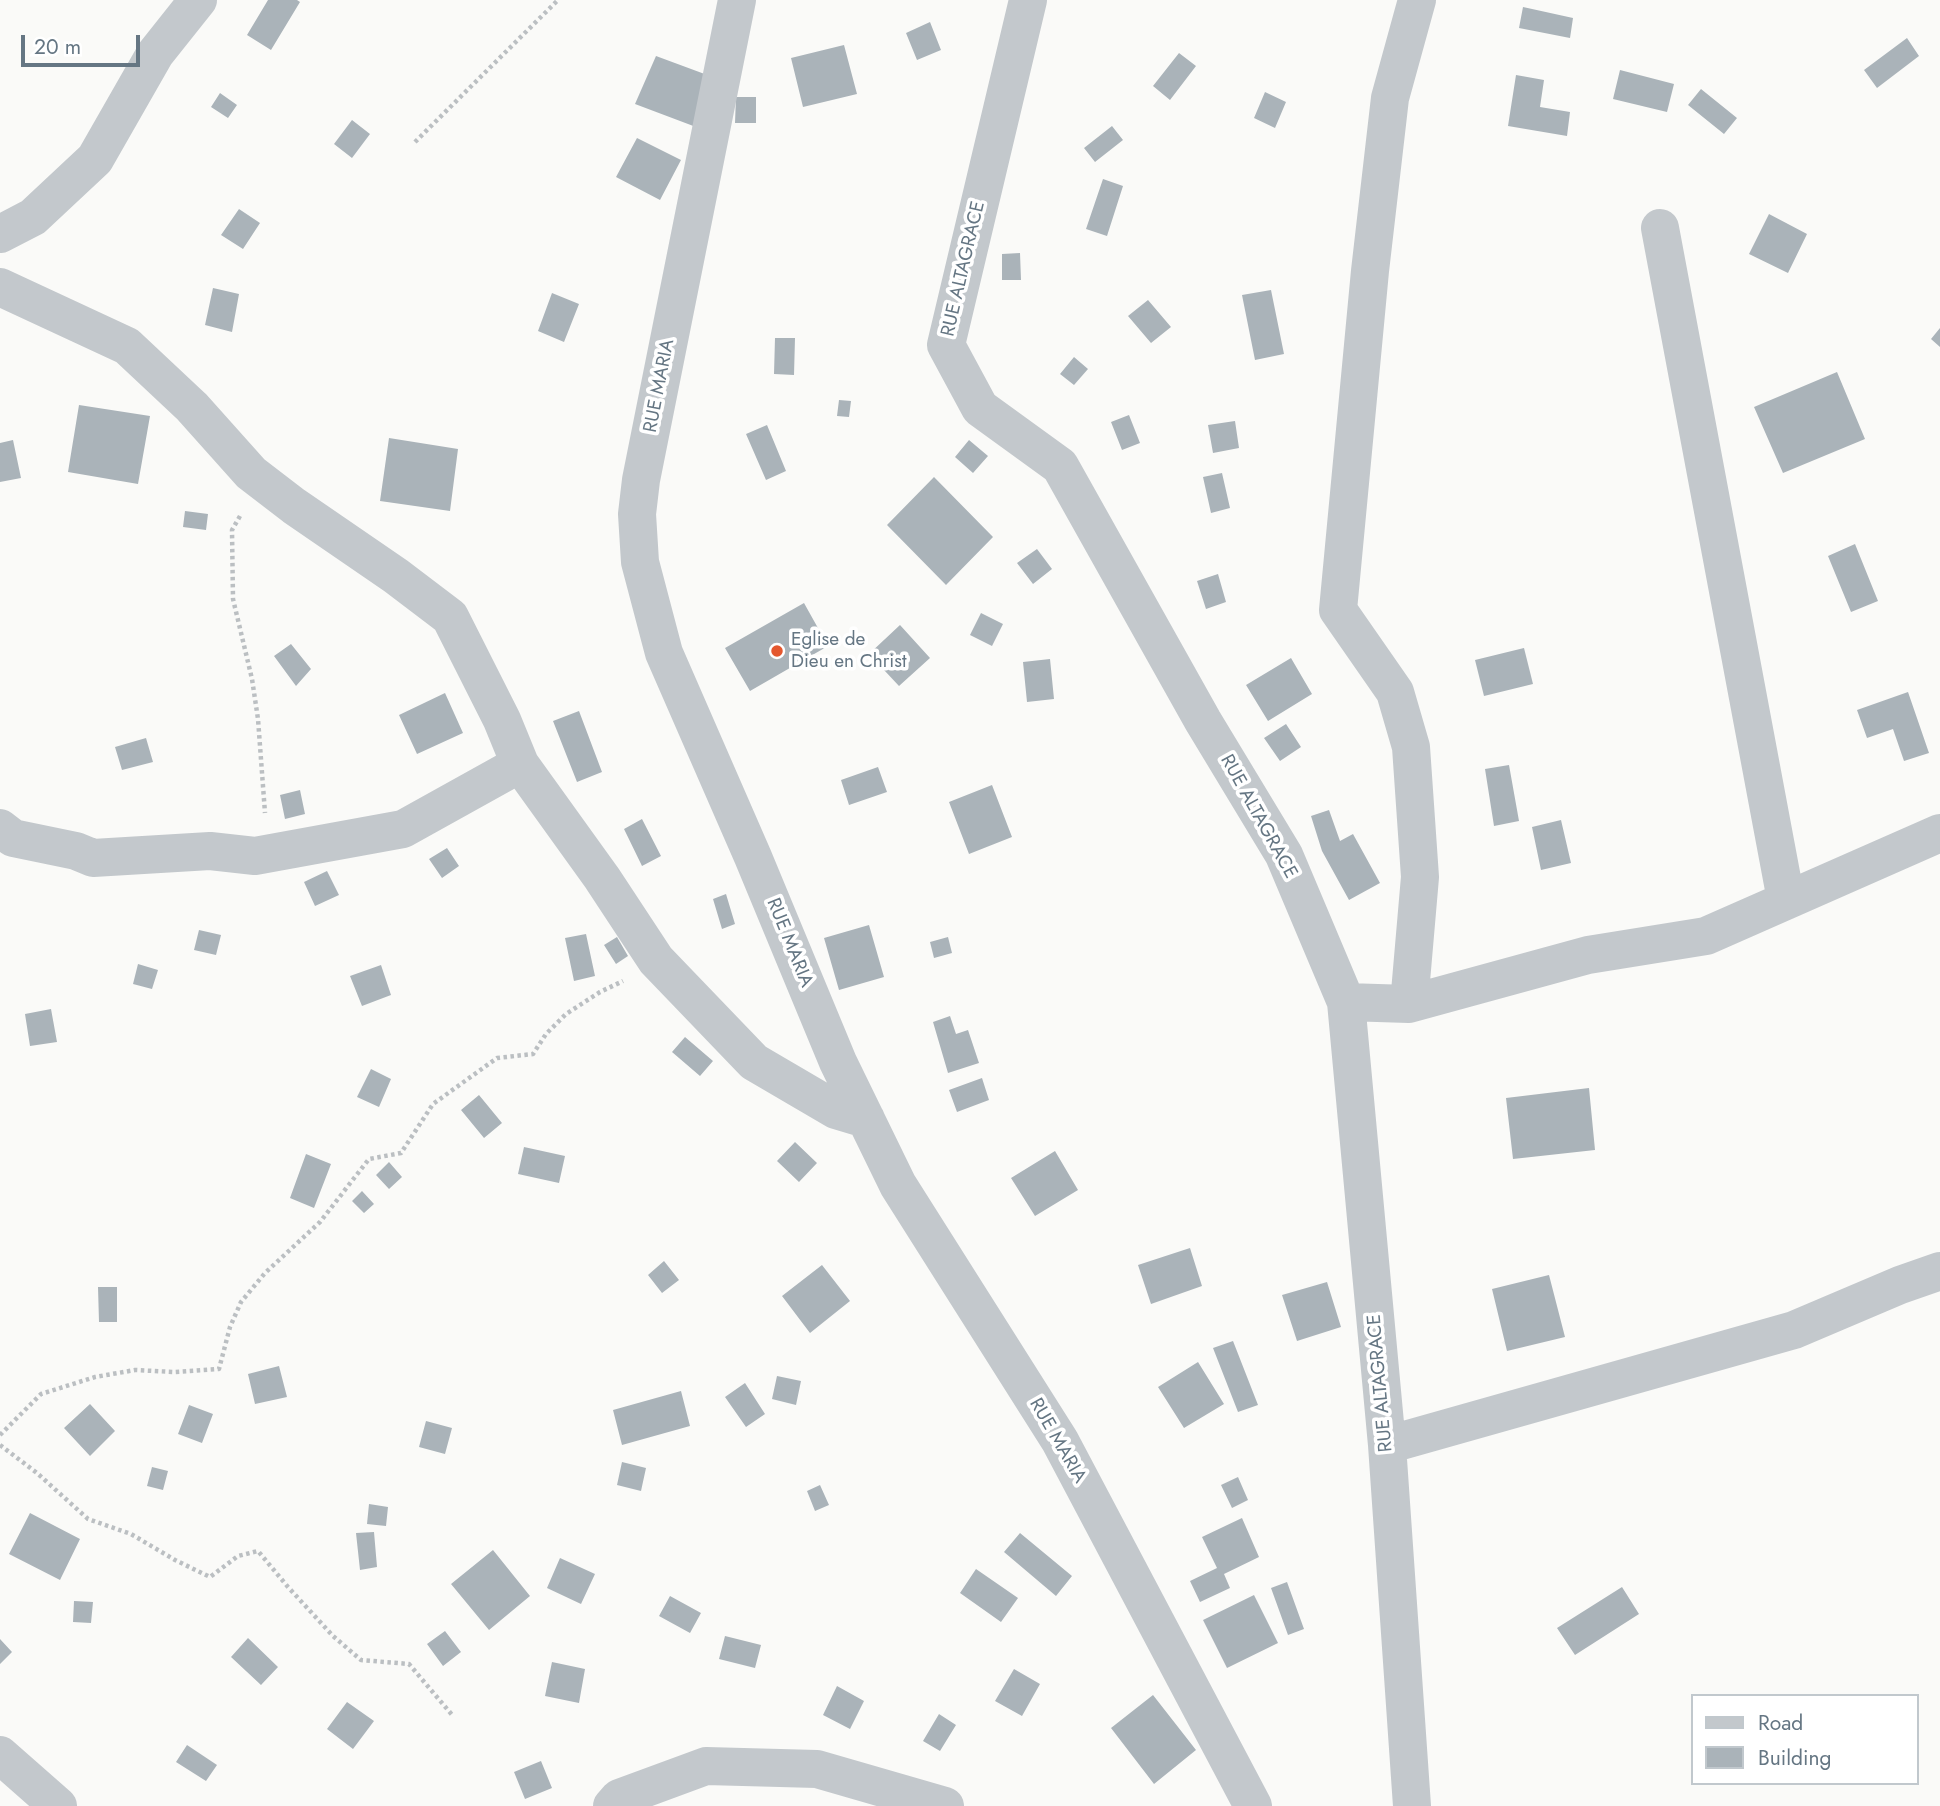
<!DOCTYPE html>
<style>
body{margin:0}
#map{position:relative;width:1940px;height:1806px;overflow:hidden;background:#fafaf8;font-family:Jost,sans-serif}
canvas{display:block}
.legend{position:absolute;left:1691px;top:1694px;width:228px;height:91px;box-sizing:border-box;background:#fff;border:2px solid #c1c8cd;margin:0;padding:9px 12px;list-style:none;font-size:21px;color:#657683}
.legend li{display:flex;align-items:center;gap:14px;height:35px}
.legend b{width:35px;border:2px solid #c1c8cd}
.scale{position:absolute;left:21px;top:35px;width:119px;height:32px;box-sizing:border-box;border:4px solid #657683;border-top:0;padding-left:9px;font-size:21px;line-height:24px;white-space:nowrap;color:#657683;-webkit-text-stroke:5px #fff;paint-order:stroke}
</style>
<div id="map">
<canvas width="1940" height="1806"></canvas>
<ul class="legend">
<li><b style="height:9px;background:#c3c8cc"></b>Road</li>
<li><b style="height:19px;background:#aab3b9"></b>Building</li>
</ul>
<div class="scale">20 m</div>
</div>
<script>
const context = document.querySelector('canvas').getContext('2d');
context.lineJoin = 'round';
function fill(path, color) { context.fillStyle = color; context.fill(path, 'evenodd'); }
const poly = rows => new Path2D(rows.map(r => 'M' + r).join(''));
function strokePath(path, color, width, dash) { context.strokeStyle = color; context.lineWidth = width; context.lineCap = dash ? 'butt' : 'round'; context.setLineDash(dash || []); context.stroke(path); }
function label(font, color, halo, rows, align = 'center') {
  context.font = font + ' Jost,sans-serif'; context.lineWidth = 7; context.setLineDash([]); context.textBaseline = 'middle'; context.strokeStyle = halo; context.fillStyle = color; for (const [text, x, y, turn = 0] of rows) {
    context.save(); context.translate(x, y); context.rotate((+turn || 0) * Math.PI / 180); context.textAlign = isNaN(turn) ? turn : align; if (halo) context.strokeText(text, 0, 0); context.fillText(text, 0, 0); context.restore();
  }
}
fill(poly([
 [268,0,297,0,300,2,271,50,247,35],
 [1523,7,1573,18,1570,38,1519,28],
 [930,22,941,50,917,60,906,33],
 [1907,38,1919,56,1877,88,1864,70],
 [844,45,857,94,803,107,791,58],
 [1179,53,1196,66,1170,100,1153,86],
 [656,56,710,76,696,127,635,104],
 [1620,70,1674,84,1667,112,1613,99],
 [1516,75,1544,80,1540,107,1570,112,1567,136,1508,126],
 [1701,89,1737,118,1724,134,1688,105],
 [1265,92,1286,102,1275,128,1254,118],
 [220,93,237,105,228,118,211,107],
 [736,97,756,97,756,123,735,123],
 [352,120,370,134,352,158,334,144],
 [1112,126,1123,140,1095,162,1084,148],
 [637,138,681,160,660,200,616,177],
 [1103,179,1123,186,1107,236,1086,229],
 [239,209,260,223,243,249,221,235],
 [1769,214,1807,234,1788,273,1749,254],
 [1020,253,1021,280,1002,280,1002,254],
 [213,288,239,294,232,332,205,325],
 [1271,290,1284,354,1255,360,1242,295],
 [552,293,579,304,564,342,538,331],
 [1148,300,1171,327,1151,343,1128,316],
 [1940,328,1940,347,1931,339],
 [775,338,795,338,794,375,774,374],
 [1074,357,1088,369,1074,385,1060,374],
 [1837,372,1865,439,1783,473,1754,407],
 [839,400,851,401,849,417,837,416],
 [79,405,150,416,138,484,68,472],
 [1129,415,1140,443,1122,450,1111,422],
 [1235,421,1239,448,1213,453,1208,425],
 [767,425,786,471,766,480,746,434],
 [389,438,458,449,450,511,380,501],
 [13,440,21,478,0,482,0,443],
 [969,440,988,456,973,473,955,457],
 [1222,473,1230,508,1211,513,1203,477],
 [934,477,993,537,946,585,887,525],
 [185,511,208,514,206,530,183,527],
 [1855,544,1878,601,1851,612,1828,556],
 [1037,549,1052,569,1033,584,1017,563],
 [1218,574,1226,602,1206,609,1197,581],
 [804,603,828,646,750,691,725,648],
 [981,613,1003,624,992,646,970,635],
 [900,625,930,658,899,686,869,654],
 [291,644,311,669,296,686,274,656],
 [1524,648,1533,684,1484,696,1475,660],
 [1291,658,1312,694,1268,721,1246,685],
 [1050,659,1054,699,1027,702,1023,662],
 [1908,692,1929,753,1904,761,1893,729,1867,738,1857,710],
 [445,693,463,733,417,754,399,715],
 [579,711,602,772,577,782,553,721],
 [1286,724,1301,747,1280,761,1264,738],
 [146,738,153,762,122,770,115,747],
 [1509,765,1519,821,1494,826,1485,769],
 [878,767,887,792,849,805,841,780],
 [992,785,1012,837,969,854,949,802],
 [300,790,305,814,285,819,280,795],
 [1329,810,1340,841,1353,834,1380,883,1349,900,1322,851,1311,816],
 [642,819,661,856,642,866,624,829],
 [1561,820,1571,863,1541,870,1532,827],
 [447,848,459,866,442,878,429,859],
 [327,871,339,895,315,906,304,882],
 [726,894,735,924,722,929,713,899],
 [869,925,884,977,839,990,824,938],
 [199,930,221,935,216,955,194,950],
 [586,934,595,976,574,981,565,938],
 [617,937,628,956,616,964,604,945],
 [948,937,952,953,934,958,930,942],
 [138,964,158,970,152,989,133,984],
 [381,965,391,995,362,1006,350,976],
 [51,1009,57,1042,30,1046,25,1014],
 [950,1016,956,1034,968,1030,979,1063,948,1073,933,1022],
 [685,1037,713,1061,700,1076,672,1052],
 [371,1069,391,1079,379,1107,357,1097],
 [982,1078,989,1100,957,1112,949,1090],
 [1589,1088,1595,1150,1513,1159,1506,1098],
 [479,1095,502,1123,484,1138,461,1110],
 [795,1142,817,1163,799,1182,777,1161],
 [524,1147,565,1156,559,1183,518,1174],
 [1055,1151,1078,1190,1035,1216,1011,1178],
 [306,1154,331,1164,314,1208,290,1198],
 [389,1162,402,1177,389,1189,376,1175],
 [362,1191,374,1204,364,1213,352,1201],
 [1190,1248,1202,1286,1151,1304,1138,1265],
 [664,1261,679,1280,662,1293,648,1275],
 [822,1265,850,1301,810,1333,782,1296],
 [1549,1275,1565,1337,1507,1351,1492,1289],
 [1327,1282,1341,1327,1297,1341,1282,1295],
 [98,1287,117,1287,117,1322,99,1322],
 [1233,1341,1258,1405,1238,1412,1213,1348],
 [1198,1362,1224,1404,1184,1428,1158,1387],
 [279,1366,287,1397,255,1404,248,1374],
 [777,1376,801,1381,796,1405,772,1399],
 [745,1383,765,1414,746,1427,725,1397],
 [681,1391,690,1426,622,1445,613,1410],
 [90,1404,115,1431,90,1456,64,1428],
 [189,1405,213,1414,202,1443,178,1434],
 [426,1421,452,1428,445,1454,419,1447],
 [622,1462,646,1468,641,1491,617,1485],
 [152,1467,168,1471,163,1490,147,1486],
 [1238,1477,1248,1500,1232,1508,1221,1485],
 [820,1485,829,1505,815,1511,807,1491],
 [369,1504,388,1507,386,1526,367,1524],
 [30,1513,80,1539,60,1580,9,1554],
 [1242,1518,1259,1557,1224,1574,1230,1588,1200,1602,1190,1581,1217,1568,1202,1537],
 [374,1532,377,1567,360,1570,356,1533],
 [1020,1533,1072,1576,1056,1596,1004,1552],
 [493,1550,530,1596,489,1630,451,1584],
 [560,1558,595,1574,581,1604,547,1588],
 [976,1569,1018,1598,1001,1622,960,1593],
 [1287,1582,1304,1629,1288,1635,1271,1588],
 [1622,1587,1639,1614,1575,1655,1557,1628],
 [1254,1595,1278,1643,1227,1668,1203,1620],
 [670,1596,701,1613,690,1633,659,1616],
 [74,1601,93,1602,91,1623,73,1622],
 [445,1631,461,1652,443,1666,427,1644],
 [725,1636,761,1645,755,1668,719,1659],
 [248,1638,278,1667,261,1685,231,1657],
 [0,1639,12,1652,0,1664],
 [552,1662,585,1669,579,1703,545,1696],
 [1014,1669,1040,1684,1022,1716,995,1701],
 [837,1686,864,1701,850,1729,823,1715],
 [1153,1695,1196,1750,1154,1784,1111,1728],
 [347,1702,374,1721,353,1749,327,1729],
 [939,1714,956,1725,940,1751,923,1741],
 [187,1745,217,1765,206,1781,176,1762],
 [541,1761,552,1788,525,1799,514,1772]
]), '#aab3b9');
strokePath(poly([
 [415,142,558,0],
 [240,516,232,530,233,599,252,679,258,719,265,813],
 [0,1435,41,1394,95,1377,135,1370,174,1372,219,1369,230,1327,241,1302,265,1273,320,1222,369,1159,401,1153,433,1104,497,1058,533,1054,546,1034,566,1014,600,992,623,981],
 [0,1445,37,1473,88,1519,131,1534,175,1560,210,1577,238,1556,258,1551,288,1587,333,1636,361,1660,409,1664,453,1716]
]), '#bbbfc2', 4.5, [3.5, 3.5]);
strokePath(poly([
 [737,0,641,480,637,514,640,562,664,653,753,857,838,1062,898,1185,1060,1441,1253,1806],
 [1028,0,946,345,980,408,1060,466,1203,721,1284,855,1346,1002,1387,1445,1412,1806],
 [1660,228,1786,900],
 [0,234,33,217,95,159,155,54,198,0],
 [0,287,127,346,192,407,251,473,294,506,396,576,450,617,502,720,520,764,602,878,656,960,754,1062,836,1110,866,1119],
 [0,828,13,838,76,851,93,858,210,851,255,856,403,829,520,764],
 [1346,1002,1409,1004,1588,955,1706,936,1940,833],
 [1409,1004,1420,877,1411,747,1395,692,1338,610,1370,271,1390,98,1417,0],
 [1387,1445,1794,1330,1900,1285,1940,1271],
 [0,1755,58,1806],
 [612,1806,619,1798,706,1766,817,1769,945,1806]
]), '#c3c8cc', 38);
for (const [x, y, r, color] of [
 [777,651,7,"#e4572e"]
]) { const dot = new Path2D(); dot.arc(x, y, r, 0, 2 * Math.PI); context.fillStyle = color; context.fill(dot); strokePath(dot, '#fff', 2.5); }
label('19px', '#657683', '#fff', [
 ["RUE ALTAGRACE",964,269,-77],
 ["RUE MARIA",660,386,-79],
 ["RUE ALTAGRACE",1258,817,61],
 ["RUE MARIA",789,943,68],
 ["RUE ALTAGRACE",1381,1383,-95],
 ["RUE MARIA",1057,1441,60]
]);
label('19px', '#657683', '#fff', [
 ["Eglise de",791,640],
 ["Dieu en Christ",791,662]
], 'left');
</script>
